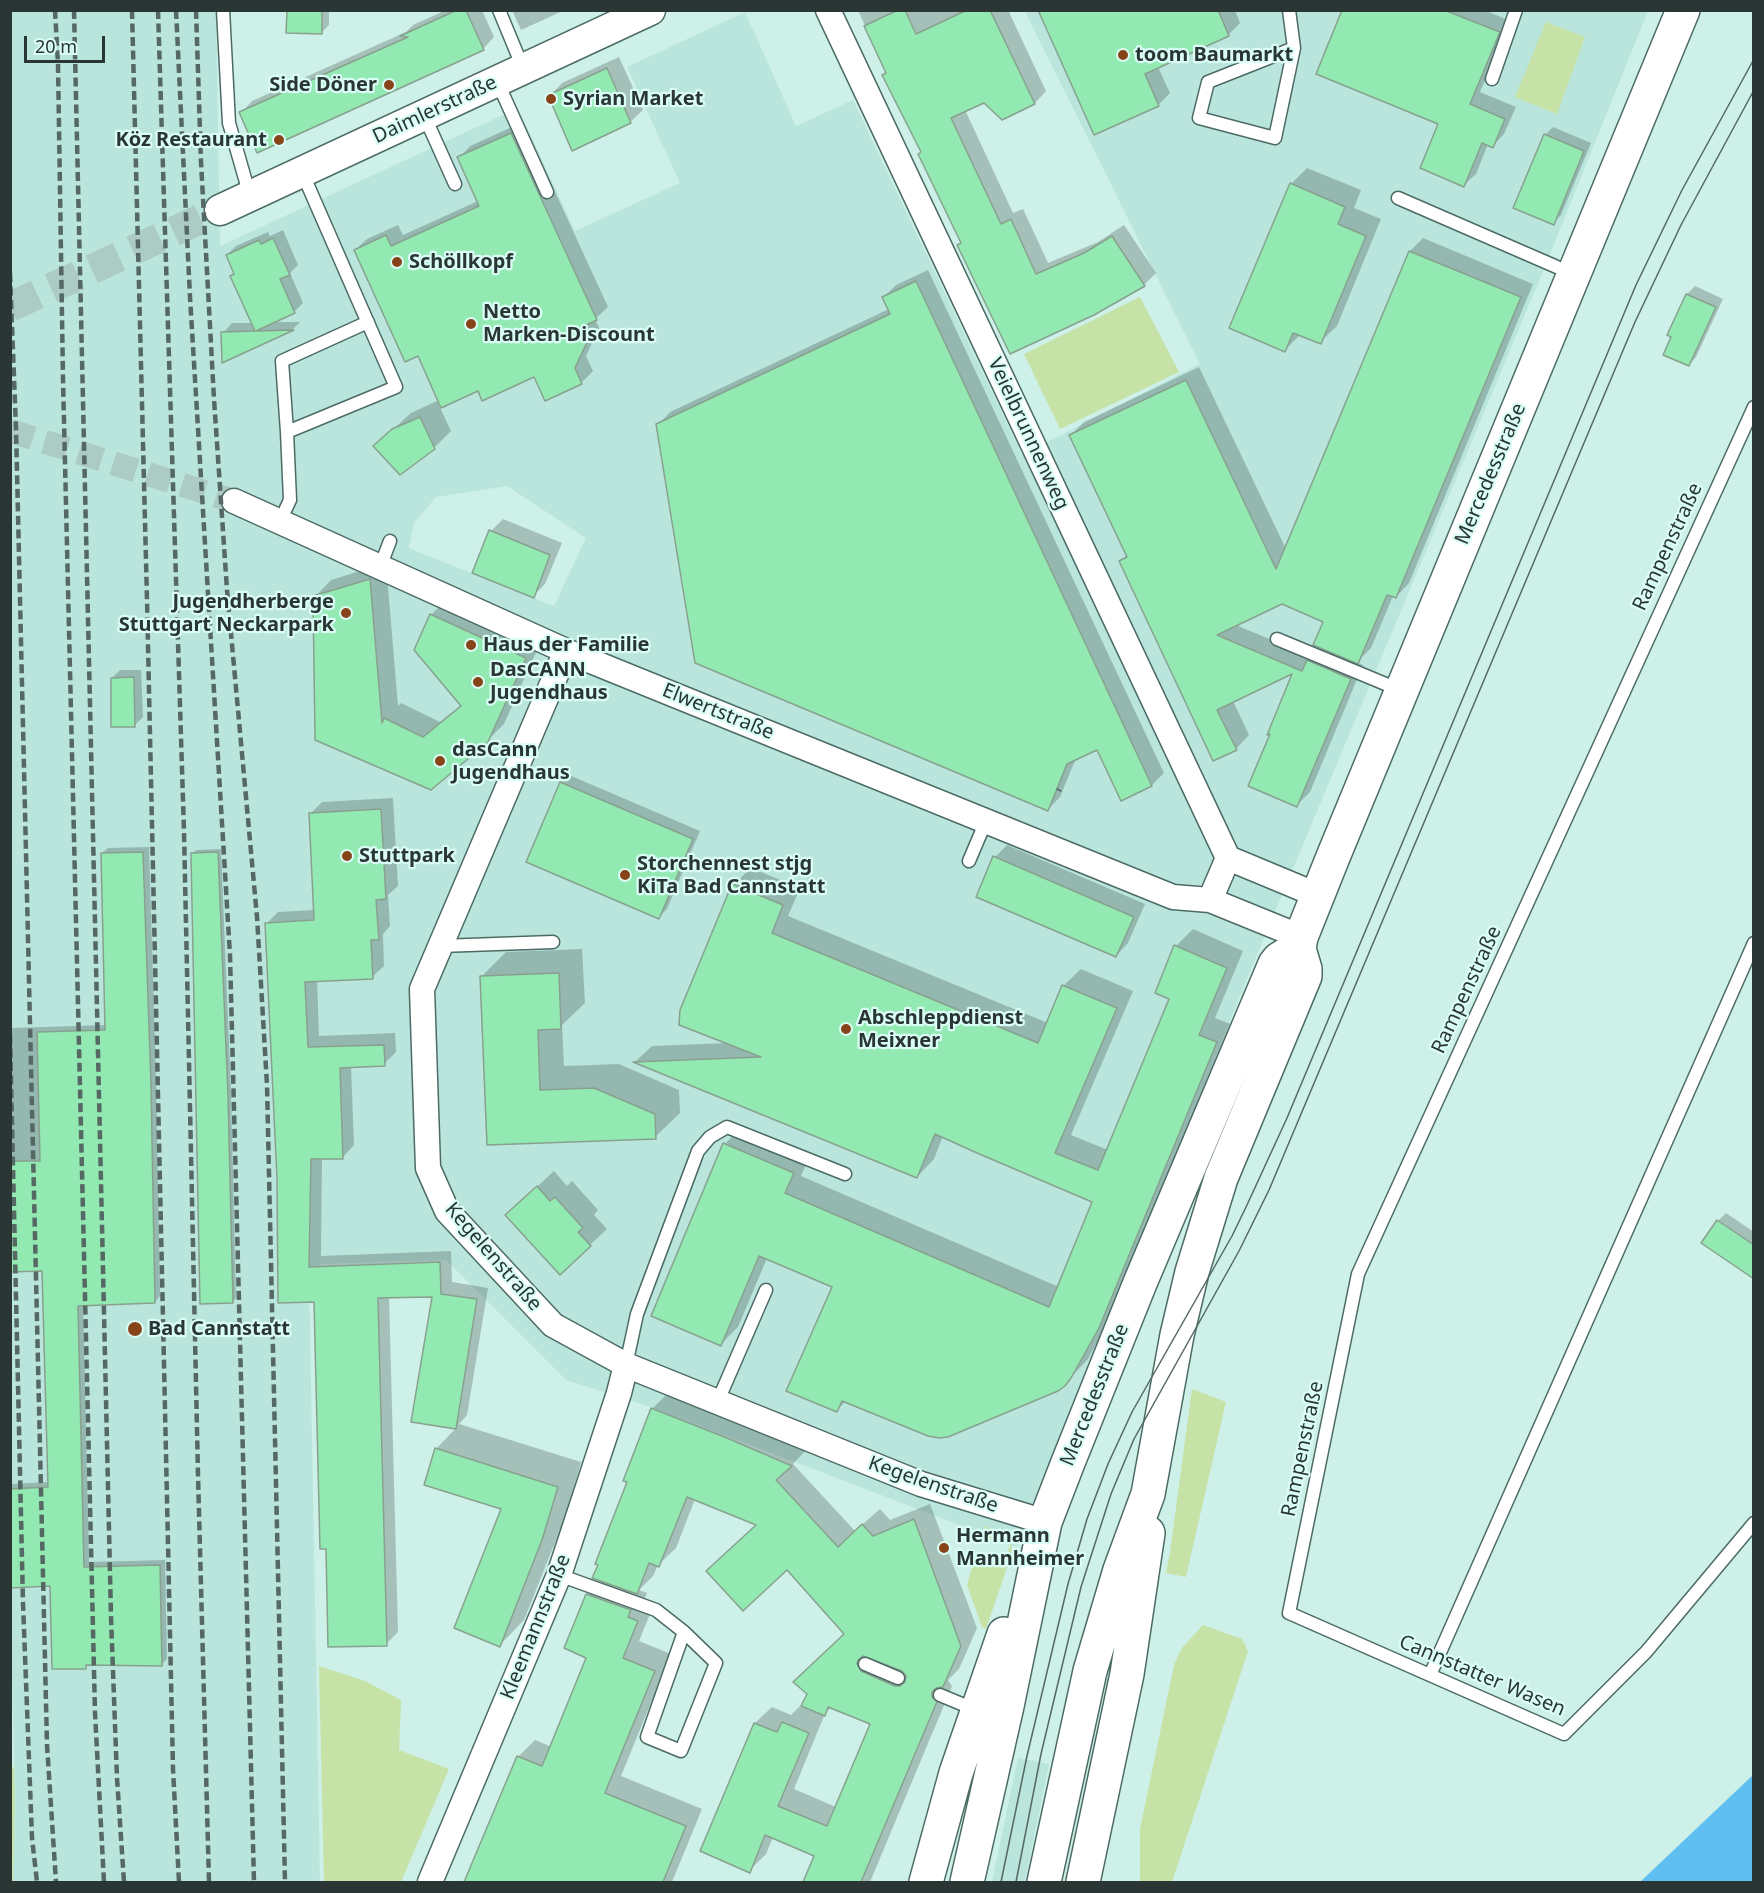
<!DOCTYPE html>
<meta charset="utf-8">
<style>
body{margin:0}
#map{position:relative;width:1764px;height:1893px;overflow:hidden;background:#cdf0e8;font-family:"Noto Sans",sans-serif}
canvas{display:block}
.frame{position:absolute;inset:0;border:12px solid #293633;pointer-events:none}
.scale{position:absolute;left:24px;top:36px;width:81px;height:27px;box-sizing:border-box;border:3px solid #293633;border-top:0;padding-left:8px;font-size:18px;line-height:21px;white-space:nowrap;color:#293633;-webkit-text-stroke:4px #dafdf6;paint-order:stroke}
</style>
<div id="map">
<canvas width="1764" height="1893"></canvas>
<div class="frame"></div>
<div class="scale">20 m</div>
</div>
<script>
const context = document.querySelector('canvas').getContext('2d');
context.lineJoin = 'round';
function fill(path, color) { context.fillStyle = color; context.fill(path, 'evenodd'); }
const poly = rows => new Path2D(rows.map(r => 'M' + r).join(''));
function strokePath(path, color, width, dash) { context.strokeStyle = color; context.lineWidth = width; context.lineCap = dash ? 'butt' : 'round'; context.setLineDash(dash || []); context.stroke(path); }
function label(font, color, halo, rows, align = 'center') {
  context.font = font + ' "Noto Sans",sans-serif'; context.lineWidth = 4.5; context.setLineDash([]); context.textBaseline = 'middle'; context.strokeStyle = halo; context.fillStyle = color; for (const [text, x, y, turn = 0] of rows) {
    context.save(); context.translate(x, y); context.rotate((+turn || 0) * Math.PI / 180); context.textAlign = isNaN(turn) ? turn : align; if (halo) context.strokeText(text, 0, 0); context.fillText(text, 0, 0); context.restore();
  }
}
fill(poly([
 [10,11,216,11,220,246,518,108,575,231,680,183,627,67,745,12,796,126,853,100,1022,455,1200,364,1025,11,1648,11,1544,269,1251,969,1017,1547,651,1407,566,1380,446,1260,322,1264,309,1270,320,1882,13,1882,15,1799,10,1601],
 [507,486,586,538,554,606,409,548,414,523,436,497],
 [1018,1758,1049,1764,1025,1882,992,1882]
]), '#bae5dd');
fill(poly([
 [1546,22,1585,37,1557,114,1515,97],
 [1140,297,1179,372,1060,429,1024,354],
 [1192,1389,1226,1402,1186,1577,1166,1573,1170,1552],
 [984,1526,1005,1535,1011,1543,1012,1553,986,1629,982,1627,967,1585,974,1560,1003,1568,1010,1545,981,1536],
 [1203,1625,1242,1639,1248,1651,1172,1882,1140,1882,1140,1829,1174,1665,1182,1648],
 [319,1666,365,1681,401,1700,399,1750,449,1769,401,1882,324,1882],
 [10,1767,14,1767,15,1799,13,1882,10,1882]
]), '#c6e2a6');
fill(poly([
 [1753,1775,1753,1882,1640,1882]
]), '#5fbff1');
fill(poly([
 [289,10,329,10,329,25,321,33],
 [446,10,482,10,494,37,483,49,241,113,252,101,406,32,413,25],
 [512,10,565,10,521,30],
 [858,10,1008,10,1046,91,1035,103,984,101,965,110,1013,213,1023,209,1048,263,1098,242,1124,225,1156,273,1144,285,1093,313,959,245,962,242],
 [1040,10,1235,10,1240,23,1228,35,1158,67,1170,93,1158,105],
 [1344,10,1484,10,1510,21,1480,92,1516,107,1504,134,1493,146,1488,144,1476,174,1464,185,1440,124],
 [619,57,643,110,630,122,550,96,562,83],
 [523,122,608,307,595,319,599,328,586,356,593,371,581,383,535,375,478,389,419,354,355,250,367,239,398,225,403,235,478,201,459,158,470,146],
 [1553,127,1591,143,1561,215,1553,223,1545,135],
 [1307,168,1361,190,1354,208,1381,219,1337,326,1320,342,1301,334,1285,350,1291,184],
 [283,230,298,265,290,273,303,303,294,312,271,322,300,322,293,329,224,360,223,333,232,323,253,323,232,276,235,273,227,255,236,246,268,232,270,236],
 [1423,238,1533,284,1409,583,1396,597,1393,596,1371,648,1357,662,1363,665,1310,792,1297,805,1295,671,1233,701,1249,735,1236,749,1120,561,1127,555,1071,435,1084,422,1199,367,1286,549,1410,251],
 [1282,603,1325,621,1322,647,1312,657,1236,625],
 [928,270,1164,773,1152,785,1121,799,1097,748,1076,758,1060,797,1048,809,658,425,670,412,889,309,884,297,896,285],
 [1695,286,1723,299,1696,357,1689,365,1673,336,1669,334,1687,294],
 [437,401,451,431,434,448,375,446,411,413],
 [503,519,562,543,545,584,533,596,491,531],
 [386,563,398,706,401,703,440,722,461,705,416,650,431,615,448,598,541,641,504,724,487,741,317,739,315,597,331,580],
 [120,670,141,670,143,717,135,725,112,678],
 [569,775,700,831,667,909,659,917,561,783],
 [393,798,398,886,388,895,390,926,383,934,384,966,372,977,317,980,319,1036,395,1033,396,1052,384,1064,351,1066,354,1145,343,1157,322,1157,321,1256,451,1251,452,1282,488,1288,467,1415,459,1424,581,1462,566,1515,524,1620,500,1645,503,1508,436,1449,457,1427,413,1420,433,1295,389,1296,398,1632,386,1644,328,1547,315,1301,278,1179,266,924,278,912,315,910,310,814,322,802],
 [1007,845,1145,904,1128,943,1116,956,995,857],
 [149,847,156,1077,160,1296,155,1302,83,1304,89,1562,165,1560,167,1659,162,1664,89,1664,86,1667,52,1584,10,1586,10,1484,49,1482,45,1305,43,1305,47,1302,44,1270,10,1271,10,1000,11,1028,106,1025,102,853,108,848],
 [221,849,231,1092,236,1298,233,1301,192,854,196,850],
 [751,868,800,888,788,916,1048,1023,1063,986,1081,969,1133,991,1071,1135,1108,1150,1171,998,1176,946,1193,929,1243,951,1215,1018,1233,1025,1115,1309,1088,1359,1064,1385,846,1401,837,1410,834,1286,767,1258,738,1327,721,1344,653,1315,725,1144,742,1126,810,1155,801,1176,1059,1287,1094,1201,943,1136,934,1159,917,1177,635,1062,652,1046,728,1043,733,885],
 [582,949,585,1003,562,1025,564,1066,619,1064,679,1090,680,1113,655,1137,489,1144,482,976,506,952],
 [554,1171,567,1186,572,1181,598,1210,594,1215,607,1229,560,1273,524,1199],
 [1726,1213,1754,1232,1754,1273,1718,1221],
 [669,1392,807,1449,793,1464,855,1531,880,1509,890,1520,930,1504,977,1628,959,1669,948,1680,952,1686,870,1882,805,1882,816,1855,773,1837,766,1854,749,1871,702,1851,755,1723,772,1707,791,1715,800,1706,802,1707,846,1634,758,1524,695,1499,676,1548,658,1565,653,1576,639,1590,647,1593,644,1600,654,1604,639,1641,671,1654,621,1776,702,1809,672,1882,466,1882,518,1757,535,1740,552,1747,588,1657,566,1648,587,1594,602,1580,629,1481,652,1409],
 [832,1707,872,1724,836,1807,794,1789,824,1716,823,1715]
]), '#0003');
const building = poly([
 [287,10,322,10,322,34,286,33,287,10],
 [457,10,466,10,484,50,257,153,239,112,408,37,400,36,457,10],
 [898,10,905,10,916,34,967,10,990,10,1035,104,1002,120,984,103,951,118,1001,224,1011,219,1036,274,1084,253,1112,236,1145,286,1094,315,1010,354,957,245,961,243,918,154,921,152,882,75,886,73,864,26,898,10],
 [1038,10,1218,10,1229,36,1145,74,1159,106,1094,135,1038,10],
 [1342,10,1444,10,1500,32,1470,104,1505,119,1493,148,1482,143,1464,187,1420,168,1438,124,1316,74,1342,10],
 [607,68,631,123,572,151,548,95,607,68],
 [511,133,597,320,582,327,588,340,575,368,582,384,545,401,534,377,482,401,478,391,441,408,418,356,405,362,354,250,386,235,391,246,479,206,457,157,511,133],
 [1544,134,1584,151,1554,225,1513,208,1544,134],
 [1290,183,1345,207,1338,224,1366,236,1321,344,1293,333,1285,352,1229,328,1290,183],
 [273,238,290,275,280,279,295,313,256,331,294,330,222,363,221,332,255,331,230,276,234,274,226,255,259,240,261,244,273,238],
 [1409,251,1521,297,1396,598,1387,595,1358,664,1313,645,1323,622,1282,604,1217,635,1302,671,1307,660,1351,679,1297,807,1248,786,1270,734,1267,735,1292,674,1217,710,1237,750,1213,761,1119,561,1127,557,1069,435,1186,380,1276,569,1409,251],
 [916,281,1152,786,1121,801,1097,750,1067,764,1048,811,695,663,656,424,890,314,882,297,916,281],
 [1686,294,1716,307,1689,366,1663,355,1671,337,1667,335,1686,294],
 [420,417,435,449,400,475,373,446,392,429,420,417],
 [489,530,550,555,534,598,472,573,489,530],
 [370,579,382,723,384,718,423,737,461,706,414,650,430,614,526,658,488,742,431,790,315,740,313,596,370,579],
 [134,677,135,727,111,727,111,678,134,677],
 [560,782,693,839,659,919,526,862,560,782],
 [381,809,386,899,376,900,379,940,371,940,373,979,305,982,308,1047,384,1045,385,1066,340,1068,343,1159,311,1159,309,1267,440,1262,441,1294,477,1299,456,1429,411,1422,432,1297,378,1298,387,1646,328,1647,326,1549,320,1549,314,1302,278,1303,277,1179,265,923,314,920,309,813,381,809],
 [143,852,151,1084,155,1303,78,1306,84,1567,160,1565,162,1666,86,1665,86,1669,52,1669,50,1586,10,1588,10,1489,48,1487,42,1271,10,1272,10,1161,40,1161,37,1032,105,1030,101,853,143,852],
 [218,852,228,1096,233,1303,200,1304,191,853,218,852],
 [993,856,1134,917,1116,957,976,897,993,856],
 [732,884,783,905,772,933,1038,1043,1062,985,1117,1008,1055,1153,1098,1170,1169,999,1155,993,1174,945,1227,968,1199,1035,1217,1042,1099,1328,1071,1378,1065,1386,1058,1391,948,1437,939,1438,928,1436,842,1401,837,1412,786,1391,832,1287,759,1256,721,1346,651,1316,723,1143,794,1173,785,1193,1049,1307,1092,1202,977,1153,935,1134,917,1178,633,1062,761,1057,679,1025,680,1010,732,884],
 [559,973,561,1029,538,1030,540,1090,594,1088,655,1114,656,1139,487,1145,480,976,559,973],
 [537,1186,550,1201,555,1197,583,1228,578,1232,591,1246,560,1275,505,1215,537,1186],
 [1717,1220,1754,1245,1754,1279,1701,1243,1717,1220],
 [651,1408,727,1438,792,1466,776,1480,838,1547,862,1524,873,1536,914,1519,961,1646,943,1687,936,1688,932,1692,932,1697,937,1702,936,1704,861,1882,803,1882,814,1856,765,1835,750,1873,700,1851,754,1723,777,1732,782,1722,809,1733,778,1806,827,1826,870,1724,828,1707,825,1716,801,1706,807,1694,793,1682,844,1634,787,1570,743,1611,706,1571,756,1525,687,1497,659,1567,649,1563,637,1594,592,1578,598,1565,595,1564,627,1482,623,1481,651,1408],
 [863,1656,902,1671,906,1676,905,1682,900,1686,895,1686,861,1671,857,1664,858,1660,863,1656],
 [435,1448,558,1487,542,1540,500,1647,454,1628,501,1509,424,1485,435,1448],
 [586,1594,631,1610,628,1617,638,1621,623,1658,655,1671,605,1793,686,1826,663,1882,464,1882,517,1756,542,1766,586,1658,564,1648,586,1594]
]);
fill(building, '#92e9b1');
strokePath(building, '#88a18f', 1.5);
strokePath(poly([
 [10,431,234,501]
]), '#accbc4', 24, [24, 12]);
strokePath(poly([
 [10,307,220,210]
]), '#accbc4', 30, [30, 15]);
const service = poly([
 [223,10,229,123,250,196],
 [499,10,523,68],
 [1289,10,1294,48,1275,138,1199,118,1208,82,1294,48],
 [1492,79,1516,10],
 [497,81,547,192],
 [424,115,455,184],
 [1398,198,1573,274],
 [1754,407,1358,1274,1289,1613,1564,1734,1646,1652,1754,1523],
 [287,432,282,361,368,322],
 [280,521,290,500,287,432,396,387,302,172],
 [380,567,390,541],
 [1277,639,1400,690],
 [969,861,986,821],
 [440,946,553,942],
 [626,1365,637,1314,698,1151,710,1137,727,1127,845,1174],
 [717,1403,766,1290],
 [559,1575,656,1610,684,1632,647,1737,681,1751,716,1663,684,1632],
 [865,1664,898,1678],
 [1430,1675,1754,943],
 [940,1695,976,1710]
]);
const minor = poly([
 [828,10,1228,858],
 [234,501,566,651,1173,897,1210,900,1301,937],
 [566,651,422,989,428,1168,447,1211,553,1325,626,1365,921,1484,1045,1522],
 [1228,858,1317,895],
 [1210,900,1228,858],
 [430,1882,559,1575,619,1393,626,1365]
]);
const tertiary = poly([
 [220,210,650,10]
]);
const secondary = poly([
 [926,1882,956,1773,1004,1634],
 [967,1882,1007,1706,1045,1522,1067,1465,1140,1283,1275,964,1279,959,1292,951,1301,937,1333,857,1683,10],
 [1044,1882,1090,1671,1120,1570,1148,1494,1177,1335,1192,1272,1221,1178,1305,976,1305,969,1299,949,1301,937],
 [1083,1882,1127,1674,1148,1533]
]);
strokePath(service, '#4c6b65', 15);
strokePath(minor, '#4c6b65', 27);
strokePath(tertiary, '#4c6b65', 33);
strokePath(secondary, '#4c6b65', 36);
strokePath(service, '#fff', 12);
strokePath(minor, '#fff', 24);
strokePath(tertiary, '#fff', 30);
strokePath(secondary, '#fff', 33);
strokePath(poly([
 [1057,789,1061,791],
 [1001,1882,1027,1756,1068,1584,1087,1519,1108,1464,1132,1412,1232,1236,1247,1205,1287,1118,1636,285,1682,190,1754,59],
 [1016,1882,1041,1754,1081,1587,1111,1494,1134,1439,1239,1251,1269,1190,1635,322,1681,225,1754,90]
]), '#556864', 1.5);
strokePath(poly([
 [55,10,58,64,63,379,95,1713,104,1882],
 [74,10,111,1617,117,1778,124,1882],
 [132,10,147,600,173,1769,179,1882],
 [158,10,184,832,198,1475,209,1882],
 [176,10,190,297,230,955,254,1882],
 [196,10,201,162,214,399,227,590,257,917,267,1085,285,1882],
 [10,273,16,429,47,1745,56,1882],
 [10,1035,23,1603,32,1838,37,1882]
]), '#556864', 4.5, [9, 4.5]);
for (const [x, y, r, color] of [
 [1123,55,6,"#884419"],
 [389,85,6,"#884419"],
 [551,99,6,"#884419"],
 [279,140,6,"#884419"],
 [397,262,6,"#884419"],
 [471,324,6,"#884419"],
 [346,613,6,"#884419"],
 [471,645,6,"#884419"],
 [478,682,6,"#884419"],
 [440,761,6,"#884419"],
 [347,856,6,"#884419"],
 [625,875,6,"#884419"],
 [846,1029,6,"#884419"],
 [135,1329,8,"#884419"],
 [944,1548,6,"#884419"]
]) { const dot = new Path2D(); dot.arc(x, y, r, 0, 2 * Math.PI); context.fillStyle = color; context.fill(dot); strokePath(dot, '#dafdf6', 2); }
label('bold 20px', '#293633', '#dafdf6', [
 ["toom Baumarkt",1135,55],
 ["Side Döner",377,85,"right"],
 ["Syrian Market",563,99],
 ["Köz Restaurant",267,140,"right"],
 ["Schöllkopf",409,262],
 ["Netto",483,312],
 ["Marken-Discount",483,335],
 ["Jugendherberge",334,602,"right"],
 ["Stuttgart Neckarpark",334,625,"right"],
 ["Haus der Familie",483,645],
 ["DasCANN",490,670],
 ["Jugendhaus",490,693],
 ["dasCann",452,750],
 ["Jugendhaus",452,773],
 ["Stuttpark",359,856],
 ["Storchennest stjg",637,864],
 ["KiTa Bad Cannstatt",637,887],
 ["Abschleppdienst",858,1018],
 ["Meixner",858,1041],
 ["Bad Cannstatt",148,1329],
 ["Hermann",956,1536],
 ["Mannheimer",956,1559]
], 'left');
label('20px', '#293633', '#dafdf6', [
 ["Daimlerstraße",435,110,-25],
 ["Veielbrunnenweg",1028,434,65],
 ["Mercedesstraße",1491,474,-67],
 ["Rampenstraße",1668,547,-65],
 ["Elwertstraße",718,712,22],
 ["Rampenstraße",1467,990,-65],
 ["Kegelenstraße",493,1257,49],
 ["Mercedesstraße",1095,1395,-68],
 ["Rampenstraße",1303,1449,-78],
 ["Kegelenstraße",933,1485,19],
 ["Kleemannstraße",536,1627,-68],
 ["Cannstatter Wasen",1482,1676,23]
]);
</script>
